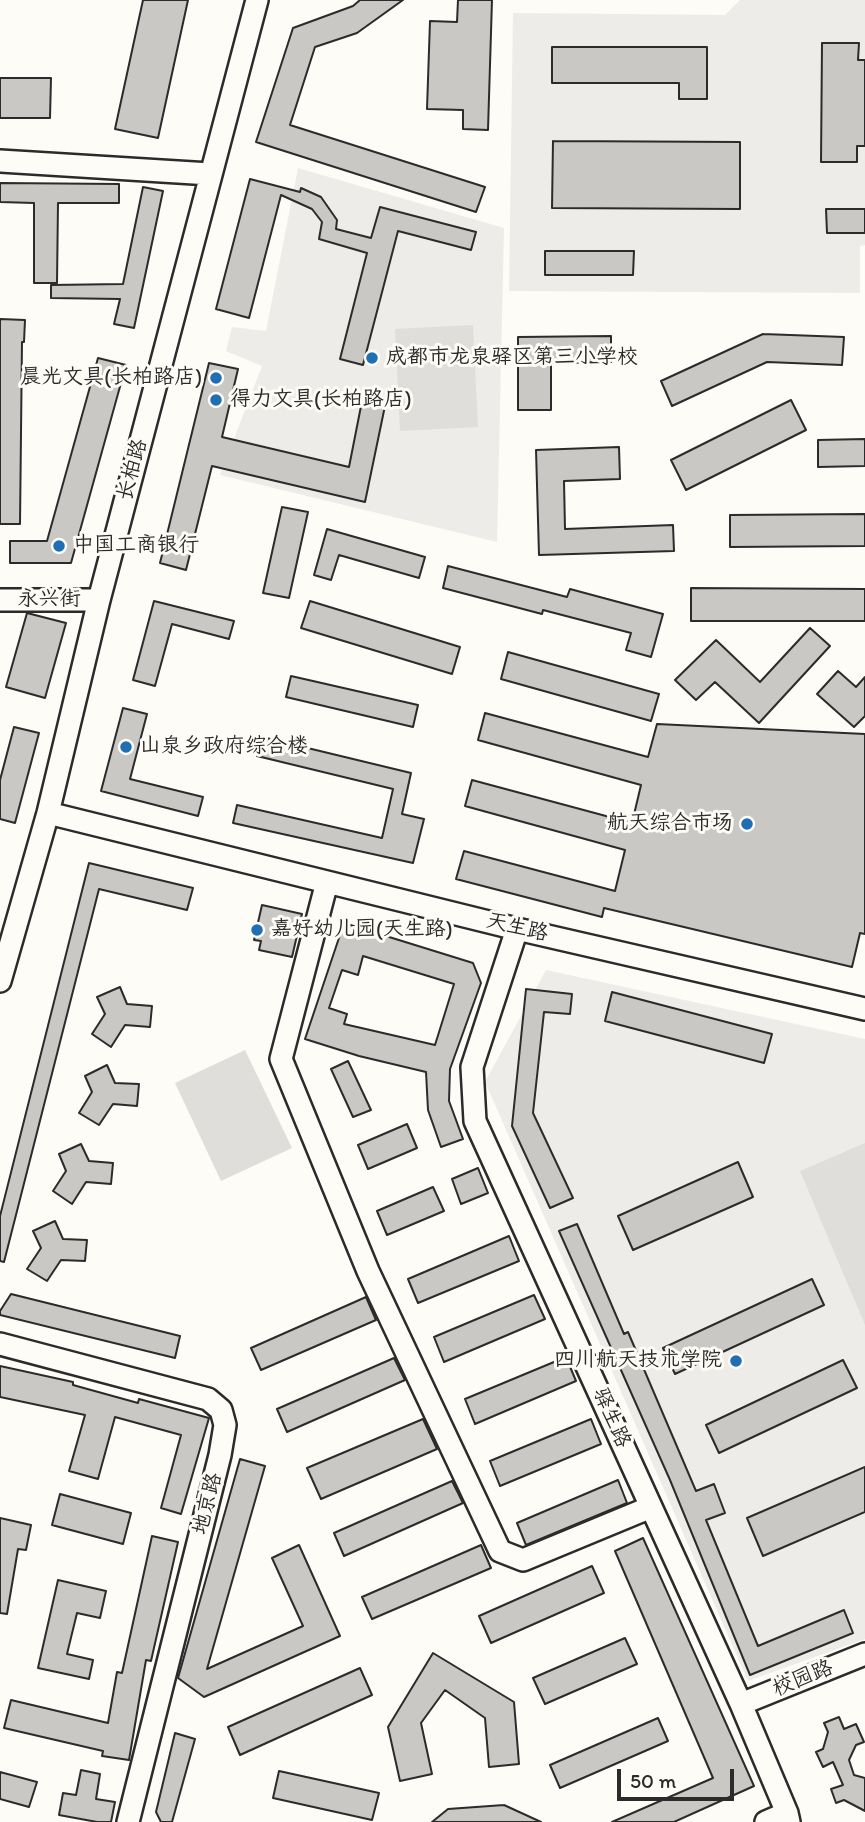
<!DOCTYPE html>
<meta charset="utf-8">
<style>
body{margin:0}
#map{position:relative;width:865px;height:1822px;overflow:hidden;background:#fdfcf7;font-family:Itim,sans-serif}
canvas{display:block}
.scale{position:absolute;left:617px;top:1769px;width:117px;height:32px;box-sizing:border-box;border:4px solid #2b2b2b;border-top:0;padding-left:9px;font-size:21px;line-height:24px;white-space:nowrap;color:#2b2b2b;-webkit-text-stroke:5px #fdfcf7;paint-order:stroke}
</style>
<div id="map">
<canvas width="865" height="1822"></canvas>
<div class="scale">50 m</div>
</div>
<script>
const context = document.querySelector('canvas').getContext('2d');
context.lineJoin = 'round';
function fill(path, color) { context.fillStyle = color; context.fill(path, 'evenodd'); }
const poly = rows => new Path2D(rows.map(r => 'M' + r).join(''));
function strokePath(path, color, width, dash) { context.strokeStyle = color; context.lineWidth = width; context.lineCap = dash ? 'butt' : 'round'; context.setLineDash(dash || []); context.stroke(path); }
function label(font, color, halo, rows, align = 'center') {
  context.font = font + ' Itim,"LXGW WenKai TC",sans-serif'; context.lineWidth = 6; context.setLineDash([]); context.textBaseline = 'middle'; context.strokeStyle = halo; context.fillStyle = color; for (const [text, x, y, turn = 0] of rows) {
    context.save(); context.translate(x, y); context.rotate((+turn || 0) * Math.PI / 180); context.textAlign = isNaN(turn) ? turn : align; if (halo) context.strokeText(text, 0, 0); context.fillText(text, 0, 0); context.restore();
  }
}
fill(poly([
 [740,0,865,0,865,245,860,246,860,293,509,291,513,13,725,15],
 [298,168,504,228,497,542,220,475,262,366,226,351,232,327,266,331],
 [546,970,865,1039,865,1639,748,1681,485,1082]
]), '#edece8');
fill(poly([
 [473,325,478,427,400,431,395,329],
 [245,1050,292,1148,221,1181,175,1083],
 [865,1143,865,1325,800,1171]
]), '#dfdeda');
const building = poly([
 [143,0,188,0,158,138,115,129,143,0],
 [360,0,403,0,357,33,315,47,290,125,485,187,476,212,256,142,293,28,353,6,360,0],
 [458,0,492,0,488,130,463,129,463,110,427,109,430,21,457,22,458,0],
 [822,43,859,43,858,60,865,60,865,146,857,146,857,162,821,162,822,43],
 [552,47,707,47,707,99,679,99,679,83,552,83,552,47],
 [0,78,51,78,50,118,0,118,0,78],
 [553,141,740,142,740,209,552,208,553,141],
 [250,179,300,192,301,188,321,197,337,220,336,229,371,238,380,207,476,232,471,250,398,231,363,365,340,359,367,253,319,239,322,222,312,209,281,195,249,318,216,309,250,179],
 [0,183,119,184,119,203,58,203,57,283,34,283,34,203,0,202,0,183],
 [143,187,163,191,134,328,114,324,120,299,51,298,51,285,123,284,143,187],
 [826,209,865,209,865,233,827,233,826,209],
 [545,251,634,251,633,275,545,275,545,251],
 [0,319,25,320,24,342,22,342,20,524,0,524,0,319],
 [763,334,844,337,842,365,767,362,672,406,661,381,763,334],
 [611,336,611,362,551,363,551,410,518,410,518,337,611,336],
 [98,358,126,365,71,563,10,563,10,541,47,541,98,358],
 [209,363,238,369,222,437,349,467,363,396,386,401,365,502,212,466,186,570,160,563,209,363],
 [791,400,806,430,686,490,671,460,791,400],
 [865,439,865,466,818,467,818,440,865,439],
 [619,447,620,479,564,481,565,529,673,525,674,551,539,555,536,450,619,447],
 [282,507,308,512,289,598,263,593,282,507],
 [865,514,865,546,730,547,730,515,865,514],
 [327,529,425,557,419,578,339,555,331,580,314,575,327,529],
 [448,566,567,597,570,589,663,614,651,657,626,650,631,633,543,610,542,614,443,588,448,566],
 [691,588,865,589,865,621,691,621,691,588],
 [154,601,234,621,229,639,172,624,155,686,133,680,154,601],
 [310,601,460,647,452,674,301,628,310,601],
 [27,613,66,623,45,698,6,687,27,613],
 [810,628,830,646,759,723,715,682,696,700,675,680,716,640,760,682,810,628],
 [508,652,659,694,651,721,501,679,508,652],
 [838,671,856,687,865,677,865,716,854,727,817,694,838,671],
 [291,676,418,705,413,727,286,697,291,676],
 [123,708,147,714,130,779,203,797,198,816,101,791,123,708],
 [485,713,648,757,657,724,865,734,865,934,860,933,852,967,604,908,602,917,456,879,464,851,615,891,625,850,465,806,472,780,632,823,641,785,478,740,485,713],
 [14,727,39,733,15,823,0,819,0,780,14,727],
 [262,737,411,773,402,814,424,819,413,863,233,823,237,805,382,838,393,789,257,756,262,737],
 [89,863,193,888,187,910,99,889,4,1262,0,1261,0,1216,89,863],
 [262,905,302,914,292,957,259,950,261,941,254,940,262,905],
 [344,923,473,963,481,983,450,1069,449,1101,463,1139,441,1147,428,1110,426,1072,359,1056,305,1039,344,923],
 [363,956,454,984,435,1045,344,1024,347,1014,329,1008,342,970,358,975,363,956],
 [120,987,127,1004,152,1006,150,1027,125,1025,111,1047,92,1034,105,1014,97,997,120,987],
 [526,989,572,994,570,1014,544,1012,533,1113,573,1198,550,1208,512,1126,526,989],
 [612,992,772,1034,764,1063,605,1021,612,992],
 [348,1061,371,1110,353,1117,331,1069,348,1061],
 [107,1065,115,1083,139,1084,137,1106,113,1104,99,1125,79,1113,92,1092,85,1076,107,1065],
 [407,1124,417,1148,368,1169,358,1145,407,1124],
 [81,1144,89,1161,113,1163,111,1184,86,1182,72,1204,53,1191,66,1171,59,1154,81,1144],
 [738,1162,753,1197,633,1250,618,1216,738,1162],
 [478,1168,488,1193,461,1204,452,1179,478,1168],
 [433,1187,444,1211,387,1235,377,1211,433,1187],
 [55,1221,63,1239,87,1240,85,1261,61,1260,47,1281,27,1269,41,1248,33,1231,55,1221],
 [577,1224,624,1334,628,1332,696,1491,714,1484,725,1513,706,1520,758,1646,844,1610,853,1633,750,1675,670,1480,559,1231,577,1224],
 [509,1236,519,1261,418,1303,408,1279,509,1236],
 [812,1279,824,1305,675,1374,663,1348,812,1279],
 [11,1294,180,1336,175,1358,0,1315,0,1311,11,1294],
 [534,1295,545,1319,444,1362,434,1337,534,1295],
 [366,1297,376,1320,261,1370,251,1348,366,1297],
 [566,1357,576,1381,475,1424,465,1399,566,1357],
 [394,1358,405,1380,287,1432,277,1409,394,1358],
 [843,1360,857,1388,719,1453,706,1425,843,1360],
 [0,1366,73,1382,73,1385,138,1403,139,1399,209,1418,181,1514,161,1508,181,1435,115,1417,98,1479,69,1471,85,1415,0,1397,0,1366],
 [423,1419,437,1449,321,1499,307,1468,423,1419],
 [591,1419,601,1444,500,1486,490,1461,591,1419],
 [240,1459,265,1466,207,1669,303,1626,272,1558,299,1545,340,1636,204,1697,178,1678,240,1459],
 [865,1467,865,1512,763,1556,747,1518,865,1467],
 [618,1480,627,1503,526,1545,517,1523,618,1480],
 [452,1481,463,1503,344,1556,334,1533,452,1481],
 [60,1494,131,1513,123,1544,52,1525,60,1494],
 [0,1518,31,1525,26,1550,18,1549,7,1614,0,1613,0,1518],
 [152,1536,178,1542,151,1661,146,1660,129,1760,102,1756,103,1751,4,1728,11,1700,108,1723,117,1672,122,1673,152,1536],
 [643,1538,754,1786,674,1822,612,1822,713,1778,615,1551,643,1538],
 [481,1545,491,1568,372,1619,362,1597,481,1545],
 [592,1566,604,1593,491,1643,479,1616,592,1566],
 [58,1580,106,1591,100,1618,77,1613,67,1654,93,1660,89,1679,38,1668,58,1580],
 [625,1638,637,1664,545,1704,533,1678,625,1638],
 [433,1653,514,1702,519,1764,489,1767,485,1718,445,1690,421,1723,432,1774,400,1781,388,1727,433,1653],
 [360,1668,372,1695,240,1755,228,1727,360,1668],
 [839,1717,844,1729,856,1724,864,1742,856,1745,849,1760,854,1775,865,1778,865,1811,844,1800,836,1803,831,1789,843,1785,833,1762,823,1767,816,1752,823,1749,828,1732,824,1723,839,1717],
 [658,1718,668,1741,560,1788,550,1765,658,1718],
 [175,1733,195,1739,172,1822,161,1822,156,1812,175,1733],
 [81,1770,100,1774,96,1799,115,1802,111,1822,97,1822,59,1815,63,1793,76,1795,81,1770],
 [279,1771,379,1793,372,1820,273,1798,279,1771],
 [0,1772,37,1782,29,1807,0,1799,0,1772],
 [504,1805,541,1822,432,1822,448,1809,504,1805]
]);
fill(building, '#c9c8c4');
strokePath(building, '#2b2b2b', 2);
const minor = poly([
 [0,161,210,174],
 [0,600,99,600],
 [48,813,517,929,865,1009],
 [327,882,281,1059,368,1271,500,1551,523,1560,651,1507],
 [517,929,472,1067,475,1121,741,1704,787,1813,789,1822],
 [0,981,48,813,99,600,257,0],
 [0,1344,208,1399,221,1410,225,1425,220,1455,128,1822],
 [741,1704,865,1654],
 [766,1822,787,1813]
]);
strokePath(minor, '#2b2b2b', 26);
strokePath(minor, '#fdfcf7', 21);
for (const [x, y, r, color] of [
 [372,358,7,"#1f6fb2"],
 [216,378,7,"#1f6fb2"],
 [216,400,7,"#1f6fb2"],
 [59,546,7,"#1f6fb2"],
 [126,747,7,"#1f6fb2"],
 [747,824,7,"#1f6fb2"],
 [257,930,7,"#1f6fb2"],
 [736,1361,7,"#1f6fb2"]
]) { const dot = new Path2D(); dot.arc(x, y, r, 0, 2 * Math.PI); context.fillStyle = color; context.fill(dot); strokePath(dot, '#fdfcf7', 2.5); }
label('21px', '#2b2b2b', '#fdfcf7', [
 ["成都市龙泉驿区第三小学校",386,358],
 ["晨光文具(长柏路店)",202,378,"right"],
 ["得力文具(长柏路店)",230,400],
 ["中国工商银行",73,546],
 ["山泉乡政府综合楼",140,747],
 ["航天综合市场",733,824,"right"],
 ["嘉好幼儿园(天生路)",271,930],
 ["四川航天技术学院",722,1361,"right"]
], 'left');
label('21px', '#2b2b2b', '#fdfcf7', [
 ["长柏路",133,470,-75],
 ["永兴街",49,600],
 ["天生路",517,928,13],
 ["驿生路",611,1418,66],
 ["地京路",208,1504,-76],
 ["校园路",803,1679,-22]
]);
</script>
